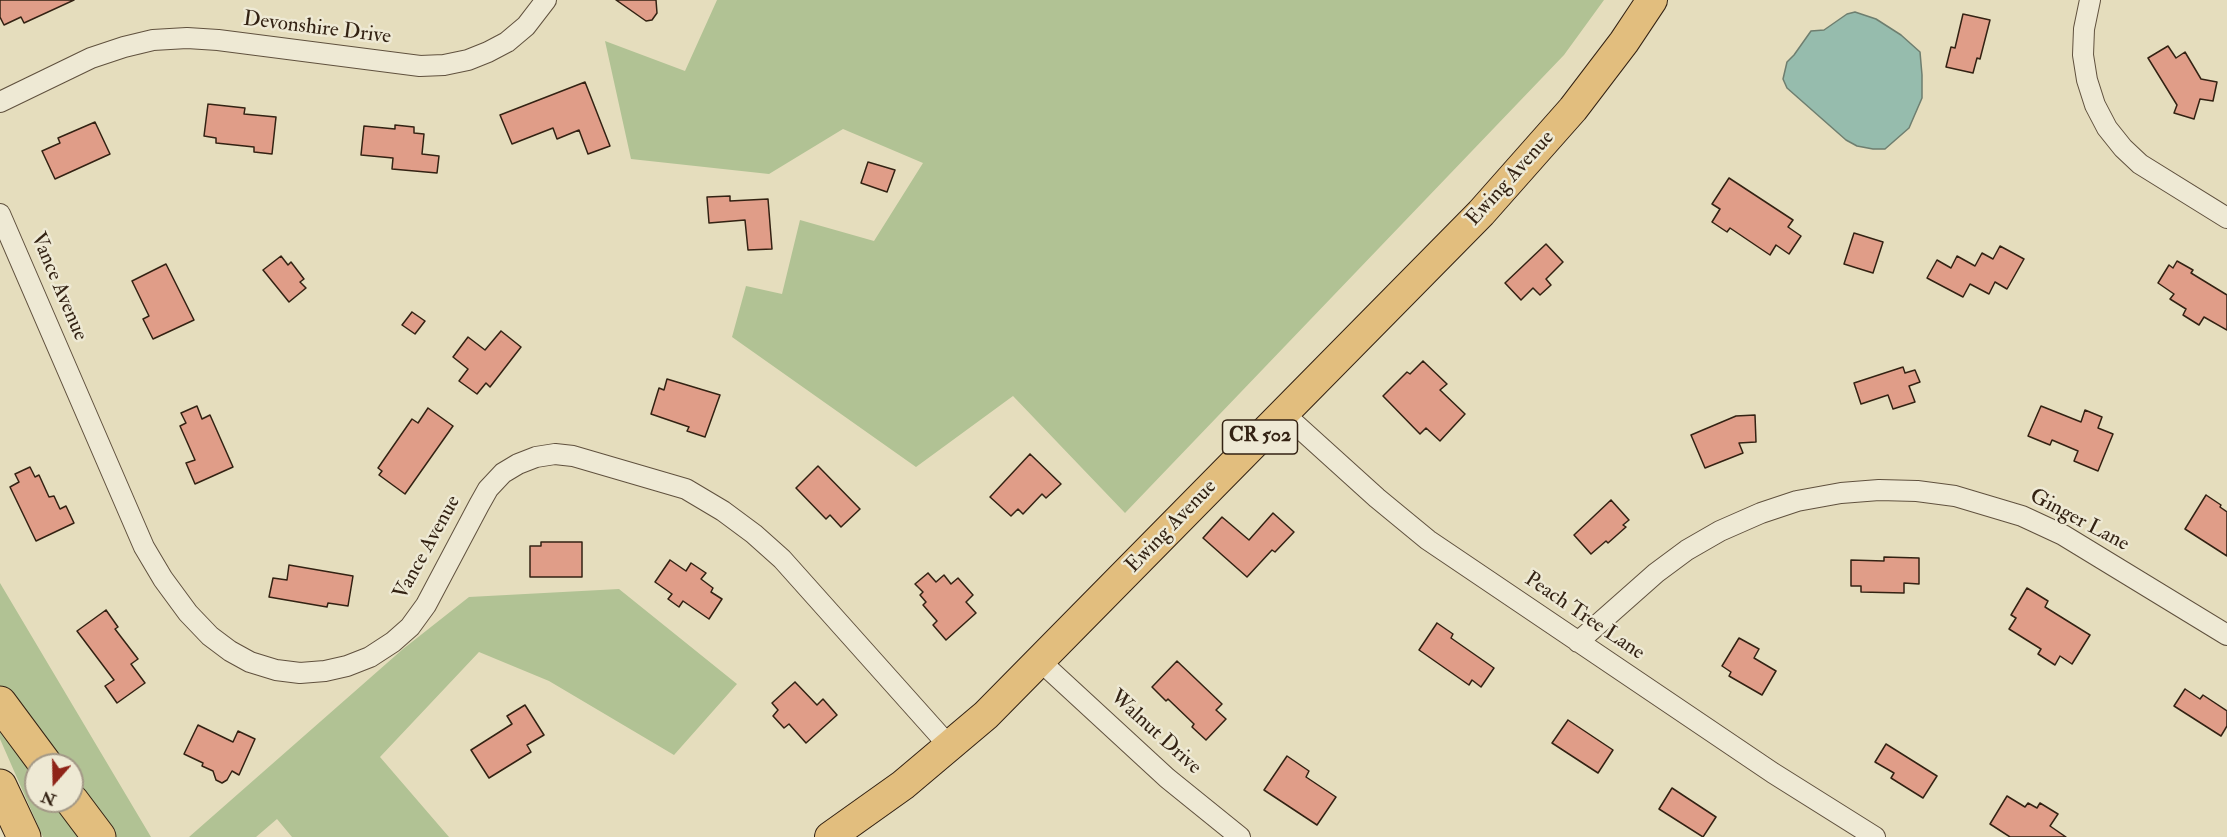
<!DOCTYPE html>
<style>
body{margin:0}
#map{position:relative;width:2227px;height:837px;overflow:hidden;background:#e5ddbd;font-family:"IM FELL Double Pica",serif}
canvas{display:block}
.north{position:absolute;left:24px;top:753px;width:60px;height:60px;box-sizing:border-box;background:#eee9d4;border:2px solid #a39987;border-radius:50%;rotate:200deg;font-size:16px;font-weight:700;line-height:24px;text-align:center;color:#332213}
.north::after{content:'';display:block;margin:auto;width:21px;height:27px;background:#8f2418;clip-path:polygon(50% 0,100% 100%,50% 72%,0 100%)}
</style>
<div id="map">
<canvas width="2227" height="837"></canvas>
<div class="north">N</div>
</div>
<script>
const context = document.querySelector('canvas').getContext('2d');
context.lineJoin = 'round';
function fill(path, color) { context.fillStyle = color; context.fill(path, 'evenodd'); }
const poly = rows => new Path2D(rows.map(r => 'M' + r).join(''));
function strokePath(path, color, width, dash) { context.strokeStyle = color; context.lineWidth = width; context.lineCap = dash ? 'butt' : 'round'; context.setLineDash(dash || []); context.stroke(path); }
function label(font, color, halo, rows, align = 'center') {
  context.font = font + ' "IM FELL Double Pica",serif'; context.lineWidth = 5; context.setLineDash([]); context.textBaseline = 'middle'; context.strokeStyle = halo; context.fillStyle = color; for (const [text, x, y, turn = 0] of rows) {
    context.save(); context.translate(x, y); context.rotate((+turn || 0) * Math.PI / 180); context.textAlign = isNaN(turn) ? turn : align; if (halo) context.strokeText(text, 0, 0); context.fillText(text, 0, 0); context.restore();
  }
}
fill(poly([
 [717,0,1604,0,1564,55,1125,513,1013,396,916,467,732,337,746,286,782,294,800,220,874,241,923,163,843,129,769,174,631,159,605,41,685,71],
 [0,583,151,837,43,837,0,739],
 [36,765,72,765,72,801,36,801],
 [619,589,737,684,674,755,549,681,479,652,380,757,449,837,292,837,277,819,256,837,189,837,403,649,469,597]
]), '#b1c294');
const water = poly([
 [1855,12,1876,19,1901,35,1920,52,1922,75,1922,98,1909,128,1885,149,1873,149,1857,146,1846,140,1787,88,1783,79,1787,62,1794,55,1811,31,1824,30,1847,14,1855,12]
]);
fill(water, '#96bcad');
strokePath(water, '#6e7e6f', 1.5);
const building = poly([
 [0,0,74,0,24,23,21,17,4,25,0,17,0,0],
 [616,0,656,0,657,13,652,20,646,21,616,0],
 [1963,14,1990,20,1980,59,1977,58,1973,73,1946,67,1951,47,1955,48,1963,14],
 [2168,46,2176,58,2185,52,2201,79,2217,82,2213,101,2200,99,2194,119,2174,113,2177,105,2148,58,2168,46],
 [585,82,610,146,588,154,579,130,557,139,553,128,512,144,500,115,585,82],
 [208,104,245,108,244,114,276,117,272,154,254,152,254,147,216,143,216,138,204,136,208,104],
 [95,122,110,154,55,179,42,151,60,143,58,138,95,122],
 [395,125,414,127,414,133,424,134,422,154,439,156,437,173,392,169,393,158,361,155,364,126,395,129,395,125],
 [868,162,895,170,887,192,861,183,868,162],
 [1729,178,1793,220,1788,227,1801,236,1789,254,1776,245,1770,255,1730,228,1727,232,1712,222,1720,209,1712,204,1729,178],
 [730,196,730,201,768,199,772,249,748,250,745,220,709,223,707,197,730,196],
 [1854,233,1883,242,1873,273,1844,264,1854,233],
 [1546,244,1563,262,1546,279,1551,285,1540,295,1533,288,1521,300,1505,283,1546,244],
 [2000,246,2024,259,2007,289,1995,282,1989,294,1970,284,1963,297,1927,278,1937,260,1951,268,1957,256,1975,266,1982,253,1993,259,2000,246],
 [281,256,288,265,291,262,304,279,300,282,306,288,289,302,263,270,281,256],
 [2177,261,2193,270,2191,273,2227,295,2227,330,2204,317,2199,325,2183,315,2186,309,2170,299,2174,294,2158,283,2169,265,2173,268,2177,261],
 [166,264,194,320,153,339,143,319,149,316,132,281,166,264],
 [412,312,425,321,415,334,402,325,412,312],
 [501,331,521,347,490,387,486,383,477,394,459,381,468,369,453,357,468,337,485,350,501,331],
 [1423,361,1447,384,1440,390,1465,414,1440,441,1426,428,1420,434,1383,396,1407,372,1410,374,1423,361],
 [1903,367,1905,373,1915,370,1920,382,1909,386,1915,402,1893,409,1888,395,1861,404,1854,383,1903,367],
 [667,379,720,395,705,437,687,431,689,427,651,414,659,388,664,390,667,379],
 [197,406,202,419,210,415,233,467,195,484,186,463,195,460,180,426,186,423,181,413,197,406],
 [2041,406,2081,422,2085,410,2102,417,2098,428,2113,434,2098,471,2074,461,2078,451,2052,440,2050,445,2028,436,2041,406],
 [428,408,453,426,405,494,379,475,382,471,378,468,412,419,418,423,428,408],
 [1755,415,1756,442,1739,443,1743,453,1705,468,1691,435,1736,416,1755,415],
 [1030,454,1061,484,1046,498,1042,494,1023,514,1018,509,1011,516,990,497,1030,454],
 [818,466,860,509,841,527,830,515,826,519,796,488,818,466],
 [30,467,35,477,39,475,49,497,54,496,60,509,66,506,74,523,36,541,10,487,19,482,15,474,30,467],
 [2206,495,2221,505,2220,507,2227,512,2227,556,2185,529,2206,495],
 [1611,500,1629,520,1623,525,1626,527,1608,543,1606,541,1591,554,1574,535,1611,500],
 [1273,513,1294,532,1275,552,1272,550,1247,577,1203,538,1222,517,1249,540,1273,513],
 [541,542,582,542,582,577,530,577,530,546,541,546,541,542],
 [1884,557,1919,558,1919,584,1904,583,1904,593,1861,592,1861,586,1851,586,1851,560,1884,561,1884,557],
 [670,560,686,571,691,563,706,573,701,579,713,588,711,592,722,599,709,619,683,601,679,607,668,599,672,594,655,582,670,560],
 [289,565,353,576,348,606,328,603,327,607,269,597,273,578,287,580,289,565],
 [928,573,936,582,944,575,951,584,958,578,973,595,966,602,976,613,946,640,933,625,937,621,923,605,926,602,920,595,923,592,915,584,928,573],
 [2027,588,2048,601,2045,607,2090,635,2072,664,2060,656,2055,665,2038,654,2041,649,2009,629,2016,618,2011,615,2027,588],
 [106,610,118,627,115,629,138,659,131,664,145,683,117,703,105,686,114,680,77,631,106,610],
 [1437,623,1453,634,1451,638,1494,668,1481,687,1472,680,1469,685,1419,650,1437,623],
 [1739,638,1759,649,1754,658,1776,671,1762,695,1729,676,1731,672,1722,666,1739,638],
 [1177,661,1222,704,1216,710,1226,719,1206,740,1192,727,1194,724,1168,699,1166,701,1152,687,1177,661],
 [795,682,817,705,823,699,837,715,806,743,789,724,784,728,773,716,778,710,772,703,795,682],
 [2185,689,2200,699,2203,695,2227,711,2227,726,2221,736,2174,706,2185,689],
 [525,705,544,735,527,745,531,752,489,778,471,750,512,724,507,716,525,705],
 [1568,720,1613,750,1598,773,1552,743,1568,720],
 [198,725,233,742,238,731,255,739,239,775,232,771,227,780,222,783,216,780,213,771,202,766,203,763,184,754,198,725],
 [1886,744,1937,776,1923,798,1891,778,1894,773,1875,762,1886,744],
 [1287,756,1309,771,1306,777,1336,797,1317,825,1264,790,1287,756],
 [1672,788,1716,817,1703,837,1659,809,1672,788],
 [2007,796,2025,807,2028,803,2037,808,2040,803,2058,814,2050,826,2066,837,2010,837,1990,824,2007,796]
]);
fill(building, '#e09d88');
strokePath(building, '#332213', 1.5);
const street = poly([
 [2090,0,2084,29,2083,55,2087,80,2095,105,2107,128,2123,148,2140,164,2227,218],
 [0,102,91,58,124,47,153,40,187,38,218,40,420,66,444,65,468,60,488,52,507,42,526,26,546,0],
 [0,214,144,547,163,579,188,613,210,636,230,651,250,662,276,670,300,673,325,671,347,666,370,657,393,642,410,627,426,605,479,505,488,489,503,473,518,464,536,457,555,454,573,456,686,489,723,511,754,534,782,559,950,747],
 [1283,413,1377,498,1428,540,1773,773,1875,837],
 [1578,642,1656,573,1687,550,1720,531,1761,513,1797,501,1841,493,1879,490,1917,491,1955,496,2022,516,2063,535,2227,635],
 [1040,661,1167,778,1240,837]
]);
const primary = poly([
 [830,837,903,785,986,715,1481,213,1573,109,1624,42,1652,0]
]);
const highway = poly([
 [0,703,46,765],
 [0,786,24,837],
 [72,801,99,837]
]);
strokePath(street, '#60513e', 22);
strokePath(primary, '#332213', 32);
strokePath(highway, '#332213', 35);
strokePath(street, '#eee9d4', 20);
strokePath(primary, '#e2be7e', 30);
strokePath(highway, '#e2be7e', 33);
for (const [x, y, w] of [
 [1260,437,75]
]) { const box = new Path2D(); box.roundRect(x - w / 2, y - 17, w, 34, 4.5); context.fillStyle = '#eee9d4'; context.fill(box); strokePath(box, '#332213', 1.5); }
label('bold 20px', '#332213', null, [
 ["CR 502",1260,437]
]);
label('21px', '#332213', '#eee9d4', [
 ["Devonshire Drive",317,29,7],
 ["Ewing Avenue",1511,179,-48],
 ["Vance Avenue",58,287,67],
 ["Ginger Lane",2079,521,28],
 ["Ewing Avenue",1172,527,-46],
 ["Vance Avenue",428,548,-61],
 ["Peach Tree Lane",1584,617,34],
 ["Walnut Drive",1155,733,42]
]);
</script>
